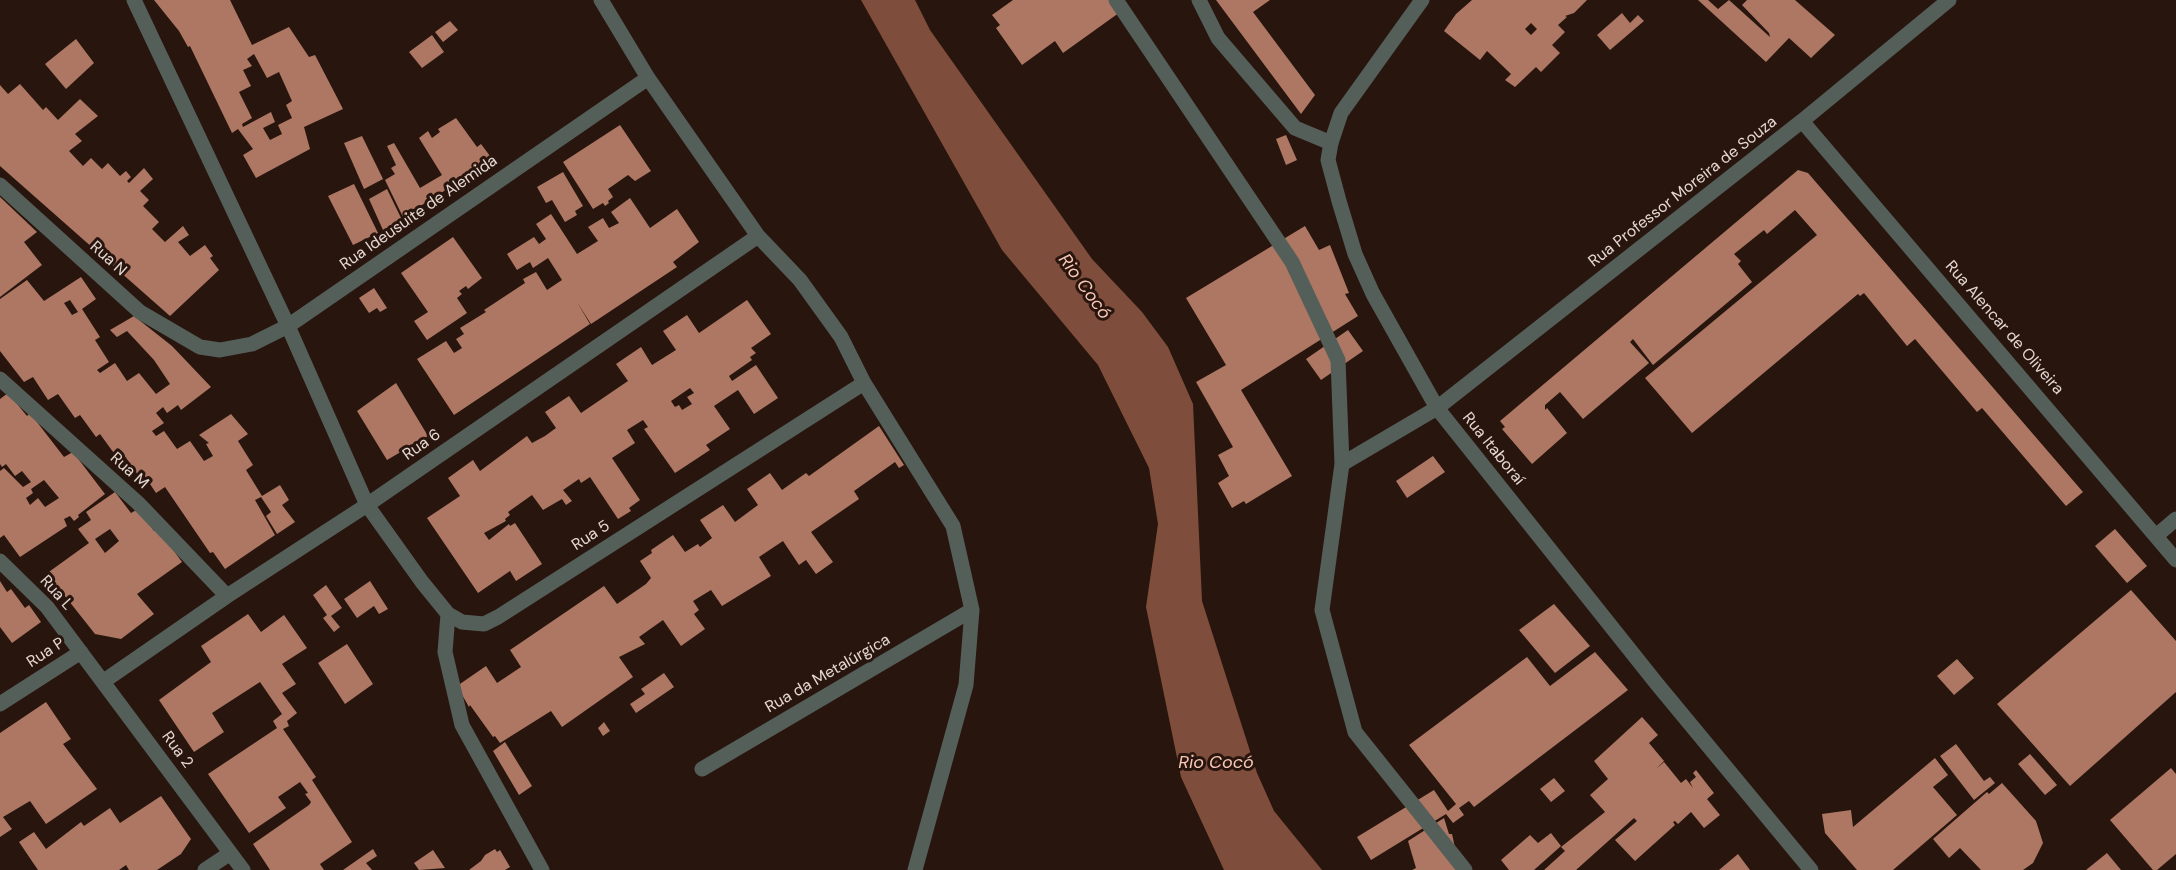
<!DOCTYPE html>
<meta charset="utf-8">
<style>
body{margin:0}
canvas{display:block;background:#28150e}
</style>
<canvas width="2176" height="870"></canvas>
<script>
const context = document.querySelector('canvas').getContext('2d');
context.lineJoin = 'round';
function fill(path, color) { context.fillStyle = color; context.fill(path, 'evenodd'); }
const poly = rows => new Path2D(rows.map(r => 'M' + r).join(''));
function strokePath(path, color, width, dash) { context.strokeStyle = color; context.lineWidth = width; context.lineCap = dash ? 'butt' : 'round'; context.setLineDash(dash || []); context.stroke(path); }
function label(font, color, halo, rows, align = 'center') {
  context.font = font + ' "DM Sans",sans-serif'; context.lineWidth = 6; context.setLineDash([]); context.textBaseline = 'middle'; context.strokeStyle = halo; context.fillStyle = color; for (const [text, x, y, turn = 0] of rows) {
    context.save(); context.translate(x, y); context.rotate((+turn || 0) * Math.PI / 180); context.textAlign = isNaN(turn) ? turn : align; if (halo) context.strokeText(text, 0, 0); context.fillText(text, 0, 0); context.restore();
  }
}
fill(poly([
 [861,0,915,0,930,30,1092,259,1142,312,1168,347,1193,404,1202,601,1257,773,1274,811,1322,870,1224,870,1181,777,1146,607,1158,524,1149,468,1098,365,1002,250]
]), '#7f4d3b');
fill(poly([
 [154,0,230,0,252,45,289,27,309,57,315,55,343,109,304,127,310,149,256,178,243,155,253,149,238,129,232,133,190,46,188,47,179,31],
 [254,54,267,78,279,72,292,101,286,105,292,118,278,125,282,134,270,140,263,128,275,122,271,112,243,127,242,124,252,118,239,92,251,86,243,70,252,66,247,59],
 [1013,0,1116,0,1123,10,1063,53,1055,41,1022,65,996,28,1000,25,992,15],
 [1216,0,1270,0,1253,12,1315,95,1301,114],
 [1472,0,1587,0,1574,13,1565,16,1567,17,1558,25,1565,32,1552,45,1560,53,1541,72,1536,67,1515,87,1505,80,1511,74,1487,51,1480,60,1444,31,1456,14],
 [1531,23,1537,29,1531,35,1525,29],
 [1698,0,1708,0,1718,9,1729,0,1770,37,1769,33,1742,5,1747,0,1795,0,1835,35,1811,58,1789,38,1766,62],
 [1622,13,1630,23,1638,15,1644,21,1610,50,1597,35],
 [450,21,458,30,443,42,435,32],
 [432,35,444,52,422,68,409,52],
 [76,39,94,63,66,89,45,64],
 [20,84,43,110,46,107,58,120,80,99,98,116,75,134,82,141,69,151,83,166,91,158,102,169,108,163,120,176,126,171,131,177,127,181,129,183,144,168,153,179,140,191,149,200,143,206,159,222,152,229,165,242,183,226,189,235,178,242,190,256,205,245,213,256,210,258,219,270,170,316,0,166,0,85,8,94],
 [456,118,477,147,481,144,493,160,403,217,385,180,395,174,391,168,396,165,387,146,394,143,420,188,442,175,419,138,428,131,432,138,440,132,438,129],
 [620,125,651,171,635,181,628,175,608,189,613,197,608,201,609,203,605,206,603,203,593,209,563,162],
 [1286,135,1297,160,1286,165,1276,139],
 [362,136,383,179,364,189,344,143],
 [1798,170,1808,173,2083,492,2066,506,1982,408,1977,412,1915,339,1907,346,1864,293,1860,296,1858,294,1692,433,1645,378,1817,235,1795,210,1767,234,1764,230,1734,254,1741,261,1738,264,1752,282,1653,365,1633,339,1630,342,1649,363,1583,419,1560,392,1545,405,1545,410,1547,408,1567,433,1532,464,1502,429,1505,427,1500,421],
 [563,172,583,206,575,211,577,215,565,222,552,200,546,203,537,187],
 [354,184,378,233,353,245,328,196],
 [387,189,402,220,383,230,369,199],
 [0,197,37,232,24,242,42,265,0,297],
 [630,198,650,228,677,209,699,242,673,262,677,267,591,324,577,302,590,324,454,415,417,359,446,341,454,353,462,348,456,339,464,334,460,328,486,312,484,310,525,283,523,279,536,272,547,290,562,280,548,258,533,268,530,262,517,270,507,254,534,237,539,244,546,239,536,224,551,214,577,254,598,241,588,227,603,218,609,228,619,223,611,212],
 [1305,226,1319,250,1330,245,1349,293,1345,294,1358,316,1241,390,1292,476,1246,504,1244,501,1232,508,1218,483,1229,476,1218,455,1233,447,1196,382,1226,365,1186,298],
 [453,237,482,278,468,289,466,286,459,291,462,294,457,298,467,313,427,340,414,321,428,312,401,273],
 [81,277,96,299,82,309,100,337,95,340,109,362,97,370,100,373,115,363,127,381,139,373,156,394,170,384,154,360,127,331,117,337,110,330,134,316,172,346,211,387,181,410,178,405,167,413,163,407,156,413,164,423,152,431,156,436,164,431,177,449,190,441,204,461,213,456,206,444,209,443,199,435,231,414,248,434,238,441,253,465,246,470,262,496,280,485,289,500,282,505,295,522,277,534,266,516,271,512,261,497,255,500,275,535,225,569,213,552,210,553,165,487,156,493,142,472,138,475,122,452,116,456,100,434,96,437,80,415,75,418,58,394,48,400,33,377,24,382,0,351,0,299,27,280,44,301],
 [70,300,78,312,72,315,64,303],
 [374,288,387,308,380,312,377,308,369,313,359,298],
 [747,300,771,334,751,348,756,353,750,357,752,360,729,376,732,381,756,365,778,398,754,414,738,390,714,406,730,429,706,445,710,450,675,473,644,429,648,427,643,420,627,430,635,443,612,458,640,500,629,508,631,511,618,519,590,477,581,483,579,479,563,490,572,501,566,505,562,499,543,510,532,495,508,512,510,515,505,519,506,521,484,533,489,540,509,524,510,526,515,523,542,564,516,581,510,571,478,593,427,518,460,496,448,478,473,460,480,471,527,436,532,443,545,436,556,428,545,412,569,396,581,413,628,381,616,364,641,347,652,365,676,350,663,331,687,315,699,333],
 [690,388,694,393,687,397,692,404,682,410,679,405,675,407,671,401],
 [1348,330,1363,351,1321,380,1306,359],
 [396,383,428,436,387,460,357,411],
 [8,393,27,416,30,413,64,457,73,452,105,494,78,515,79,517,74,521,70,516,64,519,67,526,20,557,4,535,0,538,0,471,4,468,23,487,31,482,22,471,15,476,6,464,2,467,0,464,0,399],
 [44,480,59,498,45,507,38,498,30,505,26,498,33,493,31,489],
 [879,426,904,465,899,468,895,462,854,491,859,499,811,532,833,562,816,574,806,560,799,565,783,541,759,557,771,576,722,606,711,590,693,601,699,610,694,614,705,629,681,646,663,620,639,637,645,644,619,657,633,677,562,727,551,711,500,743,495,736,493,737,470,705,469,707,457,686,486,666,497,683,521,667,510,650,604,586,617,604,646,584,651,578,640,561,652,553,651,550,673,535,685,552,698,544,700,547,712,538,700,520,723,505,735,522,758,505,747,489,770,473,782,490,806,473,809,476],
 [1433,456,1445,472,1407,498,1396,481],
 [115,492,131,513,138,509,154,531,158,529,182,562,137,594,154,614,121,639,95,634,57,586,51,590,44,584,50,580,46,574,89,543,78,529,91,520,86,512],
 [110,529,119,541,105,553,95,539],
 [2115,529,2147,566,2127,583,2095,546],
 [0,581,7,592,11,589,25,608,29,605,41,622,12,643,0,627],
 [370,581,388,609,379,614,374,606,357,618,344,599],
 [326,585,342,608,331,616,340,627,334,632,323,618,327,615,313,595],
 [2131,590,2176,641,2176,692,2070,786,1997,704],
 [1554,604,1590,646,1555,673,1519,630],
 [248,614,261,632,284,615,307,648,282,664,296,684,282,693,297,713,287,721,289,726,283,729,316,777,312,780,352,842,320,864,324,870,270,870,253,844,309,805,311,802,305,794,308,793,300,782,278,797,286,808,249,833,208,774,277,728,273,721,282,714,260,682,212,713,224,732,194,752,159,700,211,662,201,646],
 [347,644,373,684,345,704,318,663],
 [1595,652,1628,690,1474,807,1469,801,1459,808,1464,815,1453,823,1446,814,1371,860,1357,837,1434,790,1448,811,1456,804,1409,745,1527,657,1550,686],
 [1957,659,1974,678,1954,695,1937,676],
 [664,673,674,687,636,713,630,704,645,694,641,689],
 [46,702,71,739,63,744,97,789,46,824,30,801,3,817,12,829,0,837,0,733],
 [1642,717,1658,735,1649,743,1664,761,1656,769,1664,762,1681,783,1686,779,1693,788,1690,782,1696,777,1693,773,1696,770,1714,793,1707,799,1720,815,1704,828,1691,812,1678,824,1675,821,1673,822,1675,825,1635,861,1615,840,1637,821,1634,818,1576,870,1544,870,1565,851,1561,847,1605,812,1590,795,1608,779,1594,761],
 [604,722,610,731,603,736,598,728],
 [505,742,532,786,519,795,493,751],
 [1956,744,1984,781,1990,777,1995,783,1974,800,1940,756],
 [2030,754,2057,785,2045,795,2018,764],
 [1935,758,1948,775,1933,787,1957,815,1893,870,1857,870,1825,833,1822,814,1851,810,1853,827],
 [2171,768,2176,774,2176,854,2157,870,2153,870,2110,820],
 [1554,778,1565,791,1551,802,1540,789],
 [2002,783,2036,821,2043,843,2033,863,2023,870,1981,870,1960,848,1949,858,1933,839,1987,792,1989,794],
 [161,796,191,839,181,854,157,870,129,870,126,865,119,870,38,870,19,842,34,832,46,849,81,822,84,826,110,808,120,823],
 [1444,818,1449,834,1452,834,1460,870,1412,870,1416,868,1408,841],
 [1551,833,1561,846,1534,870,1509,870,1501,860,1530,835,1538,843],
 [373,849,377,856,366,863,372,870,343,870],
 [495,849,497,852,500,850,510,867,505,870,469,870,481,861,485,855],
 [433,850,445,868,419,870,414,863],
 [2107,853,2121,870,2086,870],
 [1738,854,1750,870,1719,870]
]), '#ad7763');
strokePath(poly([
 [1199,0,1218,38,1295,128,1331,143]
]), '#555f5a', 15);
strokePath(poly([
 [134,0,288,326,367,505,422,582,448,614,462,622,484,624,498,617,864,383],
 [601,0,648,78,758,236,800,280,841,337,864,383,953,526,972,610,966,685,915,870],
 [1116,0,1292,262,1338,360,1342,464,1322,610,1355,732,1465,870],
 [1422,0,1341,113,1331,143,1328,160,1339,201,1355,254,1373,294,1437,408,1657,684,1811,870],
 [1802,121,2176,560],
 [0,185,140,312,200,347,220,350,252,344,288,326,648,78],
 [0,379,138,503,227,596],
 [1342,464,1437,408,1802,121,1949,0],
 [2156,536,2176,519],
 [0,561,47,607,243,870],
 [448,614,445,652,462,725,542,870],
 [104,681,227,596,367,505,758,236],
 [0,704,81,652],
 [702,769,972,610],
 [205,870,229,854]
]), '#555f5a', 15);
label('16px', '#e5d7d2', '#28150e', [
 ["Rua Professor Moreira de Souza",1683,192,-38],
 ["Rua Ideusuite de Alemida",419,213,-35],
 ["Rua N",108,259,42],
 ["Rua Alencar de Oliveira",2004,328,49],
 ["Rua 6",422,445,-35],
 ["Rua Itaboraí",1493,449,51],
 ["Rua M",129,471,42],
 ["Rua 5",591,536,-33],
 ["Rua L",56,593,48],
 ["Rua P",46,653,-33],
 ["Rua da Metalúrgica",828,674,-30],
 ["Rua 2",177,750,54]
]);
label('italic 18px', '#f9c7b5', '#28150e', [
 ["Rio Cocó",1084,287,54],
 ["Rio Cocó",1216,763]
]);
</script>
